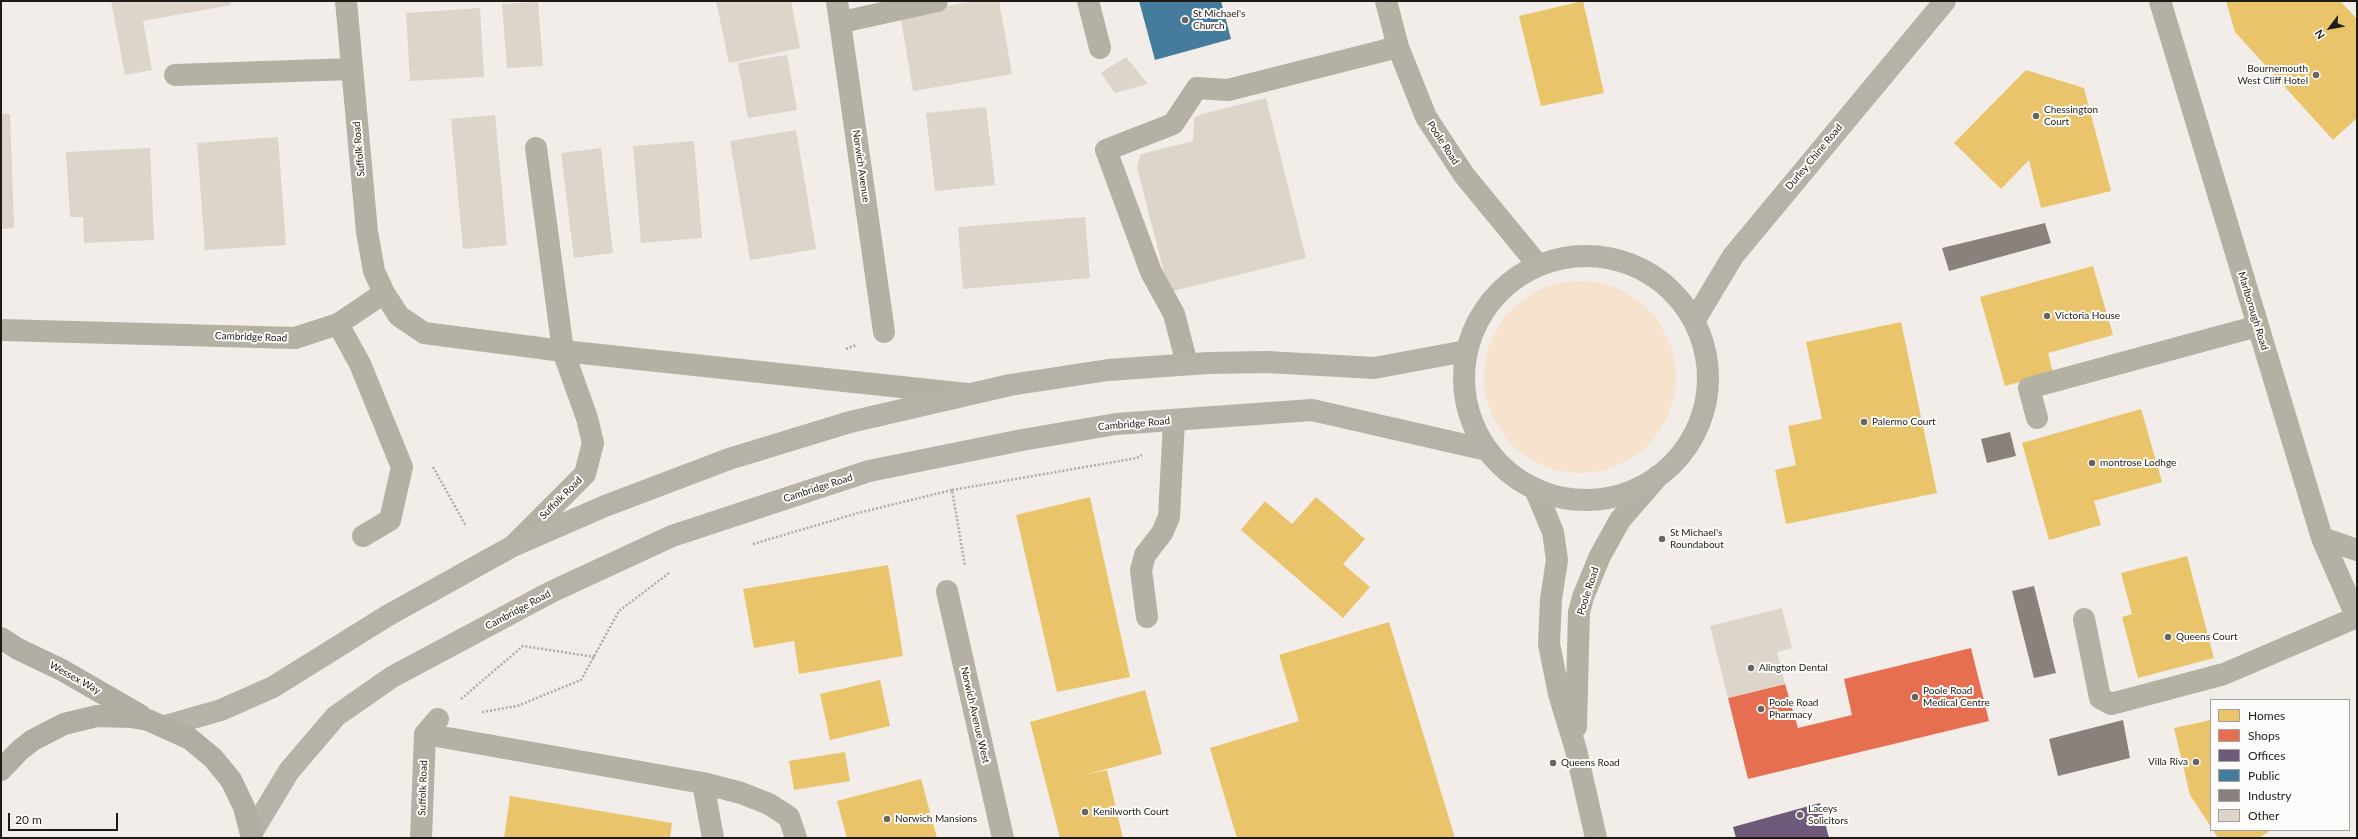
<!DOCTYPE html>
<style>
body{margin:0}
#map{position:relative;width:2358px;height:839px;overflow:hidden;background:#f2ede8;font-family:Lato,sans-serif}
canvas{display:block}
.frame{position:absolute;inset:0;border:2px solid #1e1b17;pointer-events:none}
.legend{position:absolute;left:2210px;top:699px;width:140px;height:132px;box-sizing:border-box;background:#fefcfa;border:1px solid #a4a29f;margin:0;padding:5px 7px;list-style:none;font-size:12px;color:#1e1b17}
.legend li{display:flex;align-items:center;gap:8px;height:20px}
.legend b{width:20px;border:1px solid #a4a29f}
.north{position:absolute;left:2310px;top:8px;width:40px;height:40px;-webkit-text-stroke:3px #fefcfa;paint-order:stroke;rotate:238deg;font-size:11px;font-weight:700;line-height:16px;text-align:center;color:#1e1b17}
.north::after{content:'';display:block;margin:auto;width:14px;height:18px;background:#1e1b17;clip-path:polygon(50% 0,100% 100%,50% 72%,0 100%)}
.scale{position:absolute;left:8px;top:813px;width:110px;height:18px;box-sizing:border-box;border:2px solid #1e1b17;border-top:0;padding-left:5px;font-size:12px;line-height:14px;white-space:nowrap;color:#1e1b17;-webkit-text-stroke:3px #fefcfa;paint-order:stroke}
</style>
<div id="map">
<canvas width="2358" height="839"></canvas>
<div class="frame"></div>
<ul class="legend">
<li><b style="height:11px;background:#e9c46a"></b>Homes</li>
<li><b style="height:11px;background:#e76f51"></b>Shops</li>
<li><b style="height:11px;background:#6d597a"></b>Offices</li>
<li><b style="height:11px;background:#457b9d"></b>Public</li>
<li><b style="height:11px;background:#8a817c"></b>Industry</li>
<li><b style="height:11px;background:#ddd4ca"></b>Other</li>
</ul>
<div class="north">N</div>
<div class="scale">20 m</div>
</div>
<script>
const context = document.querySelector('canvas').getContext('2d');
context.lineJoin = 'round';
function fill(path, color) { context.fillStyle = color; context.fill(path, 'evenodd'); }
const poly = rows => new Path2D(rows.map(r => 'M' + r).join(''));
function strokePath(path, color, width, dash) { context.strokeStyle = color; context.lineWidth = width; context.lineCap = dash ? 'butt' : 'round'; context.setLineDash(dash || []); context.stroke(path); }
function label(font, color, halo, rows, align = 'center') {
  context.font = font + ' Lato,sans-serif'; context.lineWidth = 4; context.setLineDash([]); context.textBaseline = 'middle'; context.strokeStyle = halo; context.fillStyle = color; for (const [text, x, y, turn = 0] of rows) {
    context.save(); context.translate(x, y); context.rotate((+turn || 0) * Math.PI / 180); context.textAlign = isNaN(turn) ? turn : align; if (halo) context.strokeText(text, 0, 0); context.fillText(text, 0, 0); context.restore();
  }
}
fill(poly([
 '1484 377a96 96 0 1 1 192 0a96 96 0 1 1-192 0Z'
]), '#f6e2cd');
fill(poly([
 [1583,1,1604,93,1541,106,1519,16],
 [2226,1,2340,1,2357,19,2357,118,2333,140,2235,32],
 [2026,70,2084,88,2111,191,2041,208,2029,160,2001,189,1954,143],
 [2093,266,2113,335,2048,353,2053,373,2005,386,1980,297],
 [1901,322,1937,493,1786,524,1775,470,1796,465,1788,426,1822,419,1806,342],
 [2141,409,2162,482,2094,501,2101,525,2049,540,2022,443],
 [1090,497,1130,677,1057,692,1016,515],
 [1316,497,1365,539,1343,564,1370,587,1343,618,1241,530,1265,501,1292,524],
 [2187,556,2214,658,2138,678,2122,617,2132,614,2121,573],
 [888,565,903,656,799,674,794,641,754,648,743,589],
 [1389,622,1455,838,1237,838,1210,748,1299,721,1279,655],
 [880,680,890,726,830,740,820,694],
 [1145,690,1162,754,1084,775,1107,770,1123,838,1060,838,1030,722],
 [2211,720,2211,827,2190,795,2174,728],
 [845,752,850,781,794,790,789,761],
 [921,779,937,838,847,838,837,801],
 [510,796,672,823,670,838,504,838],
 [2213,830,2271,830,2259,838,2218,838]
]), '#e9c46a');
fill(poly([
 [1971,648,1989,721,1748,779,1728,698,1785,684,1798,728,1852,715,1844,679]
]), '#e76f51');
fill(poly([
 [1820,803,1829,838,1736,838,1733,827]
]), '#6d597a');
fill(poly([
 [1139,1,1221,1,1231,39,1155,60]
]), '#457b9d');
fill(poly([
 [2045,223,2051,243,1949,271,1942,248],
 [2010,432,2016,456,1987,463,1981,439],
 [2034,586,2056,673,2034,678,2012,591],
 [2123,720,2130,758,2058,776,2049,739]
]), '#8a817c');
fill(poly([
 [111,1,230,1,231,5,143,21,152,70,125,75],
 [716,1,791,1,800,48,729,63],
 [975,1,999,1,1012,74,913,91,900,14],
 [538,2,543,66,507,68,502,4],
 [480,8,484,77,410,81,406,13],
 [787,55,797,110,748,118,738,63],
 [1126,57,1148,84,1115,93,1101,73],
 [1266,98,1306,258,1169,292,1137,167,1141,154,1193,141,1194,118,1202,114],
 [986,107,995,185,935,191,926,113],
 [1,114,10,114,14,228,1,229],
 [495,115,507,245,463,249,451,119],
 [796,130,816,249,750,260,730,141],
 [278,137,286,245,205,250,197,143],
 [694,141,702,238,641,243,633,146],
 [150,148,154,240,84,243,83,217,70,217,66,152],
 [601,148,613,253,574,258,561,153],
 [1085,217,1090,278,963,289,958,227],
 [1782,608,1792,648,1777,652,1785,684,1728,698,1710,626]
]), '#ddd4ca');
strokePath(poly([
 [846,349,856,345],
 [433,467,466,526],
 [952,490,1137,458,1142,455],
 [753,544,858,513,952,490,965,566],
 [461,699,523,646,595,657],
 [482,712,517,706,581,680,619,611,669,573]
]), '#b0aca3', 2.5, [2, 2]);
strokePath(poly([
 [346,1,367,232,374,271,384,293,399,316,424,333,563,351,967,394],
 [837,1,884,332],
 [1088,1,1100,48],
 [1386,1,1398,47,1426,117,1464,175,1538,265],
 [2160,1,2322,538,2357,618],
 [842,22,937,1],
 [175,75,352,69],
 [338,324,360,364,402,467,390,520,363,536],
 [1,330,295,338,338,324,384,293],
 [1187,364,1174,314,1151,272,1106,150,1173,124,1197,88,1228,90,1398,47],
 [2037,418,2029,388,2258,326],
 [1535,489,1553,532,1557,560,1551,599,1549,644,1559,694,1576,750,1596,838],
 [2322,538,2357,550],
 [514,545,585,474,593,443,587,418,563,351,536,148],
 [947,591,1003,838],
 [1147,617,1141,570,1145,555,1162,533,1169,517,1174,421],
 [2084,619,2100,698,2111,704,2224,674,2357,617],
 [1576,727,1579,612,1583,597,1600,556,1620,520,1658,476],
 [425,734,703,783,713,838],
 [703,783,741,793,769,804,789,817,796,838],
 [421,838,425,734,438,719]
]), '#b4b0a4', 22);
strokePath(poly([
 '1464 378a122 122 0 1 1 244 0a122 122 0 1 1-244 0Z',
 [1694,321,1733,256,1945,1],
 [165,726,221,710,273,687,387,616,513,546,605,506,729,459,850,422,1010,385,1108,370,1208,363,1267,362,1374,368,1466,351],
 [251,834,289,771,336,716,392,677,551,592,672,536,869,471,1022,440,1116,424,1312,410,1487,450]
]), '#b6b2a7', 22);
strokePath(poly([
 [1,638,18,649,62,670,140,715],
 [1,770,20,750,33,740,64,724,97,716,131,717,148,720,190,739,213,758,231,780,244,807,252,838]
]), '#b1ada2', 22);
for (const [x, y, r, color] of [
 [1185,20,4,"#686460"],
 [2316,75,4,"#686460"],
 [2036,116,4,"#686460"],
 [2047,316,4,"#686460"],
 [1864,422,4,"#686460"],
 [2092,463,4,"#686460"],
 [1662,539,4,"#686460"],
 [2168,637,4,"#686460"],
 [1751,668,4,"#686460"],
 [1915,697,4,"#686460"],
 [1761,709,4,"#686460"],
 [2196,762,4,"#686460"],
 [1553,763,4,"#686460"],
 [1085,812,4,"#686460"],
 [1800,815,4,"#686460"],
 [887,819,4,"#686460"]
]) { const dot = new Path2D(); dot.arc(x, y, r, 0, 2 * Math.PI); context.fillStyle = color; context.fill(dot); strokePath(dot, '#fefcfa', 1.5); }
label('10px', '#1e1b17', '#fefcfa', [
 ["St Michael's",1193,14],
 ["Church",1193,26],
 ["Bournemouth",2308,69,"right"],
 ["West Cliff Hotel",2308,81,"right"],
 ["Chessington",2044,110],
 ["Court",2044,122],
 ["Victoria House",2055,316],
 ["Palermo Court",1872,422],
 ["montrose Lodhge",2100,463],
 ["St Michael's",1670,533],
 ["Roundabout",1670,545],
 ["Queens Court",2176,637],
 ["Alington Dental",1759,668],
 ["Poole Road",1923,691],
 ["Medical Centre",1923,703],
 ["Poole Road",1769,703],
 ["Pharmacy",1769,715],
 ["Villa Riva",2188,762,"right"],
 ["Queens Road",1561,763],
 ["Laceys",1808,809],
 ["Solicitors",1808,821],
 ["Kenilworth Court",1093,812],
 ["Norwich Mansions",895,819]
], 'left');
label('10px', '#1e1b17', '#fefcfa', [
 ["Poole Road",1443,143,57],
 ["Suffolk Road",359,149,-95],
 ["Durley Chine Road",1814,157,-50],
 ["Norwich Avenue",861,166,82],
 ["Marlborough Road",2253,311,73],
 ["Cambridge Road",251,337,2],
 ["Cambridge Road",1134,424,-5],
 ["Cambridge Road",818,488,-18],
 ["Suffolk Road",561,498,-45],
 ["Poole Road",1588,591,-72],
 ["Cambridge Road",518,610,-28],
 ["Wessex Way",75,678,29],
 ["Norwich Avenue West",975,715,77],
 ["Suffolk Road",423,788,-88]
]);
</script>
